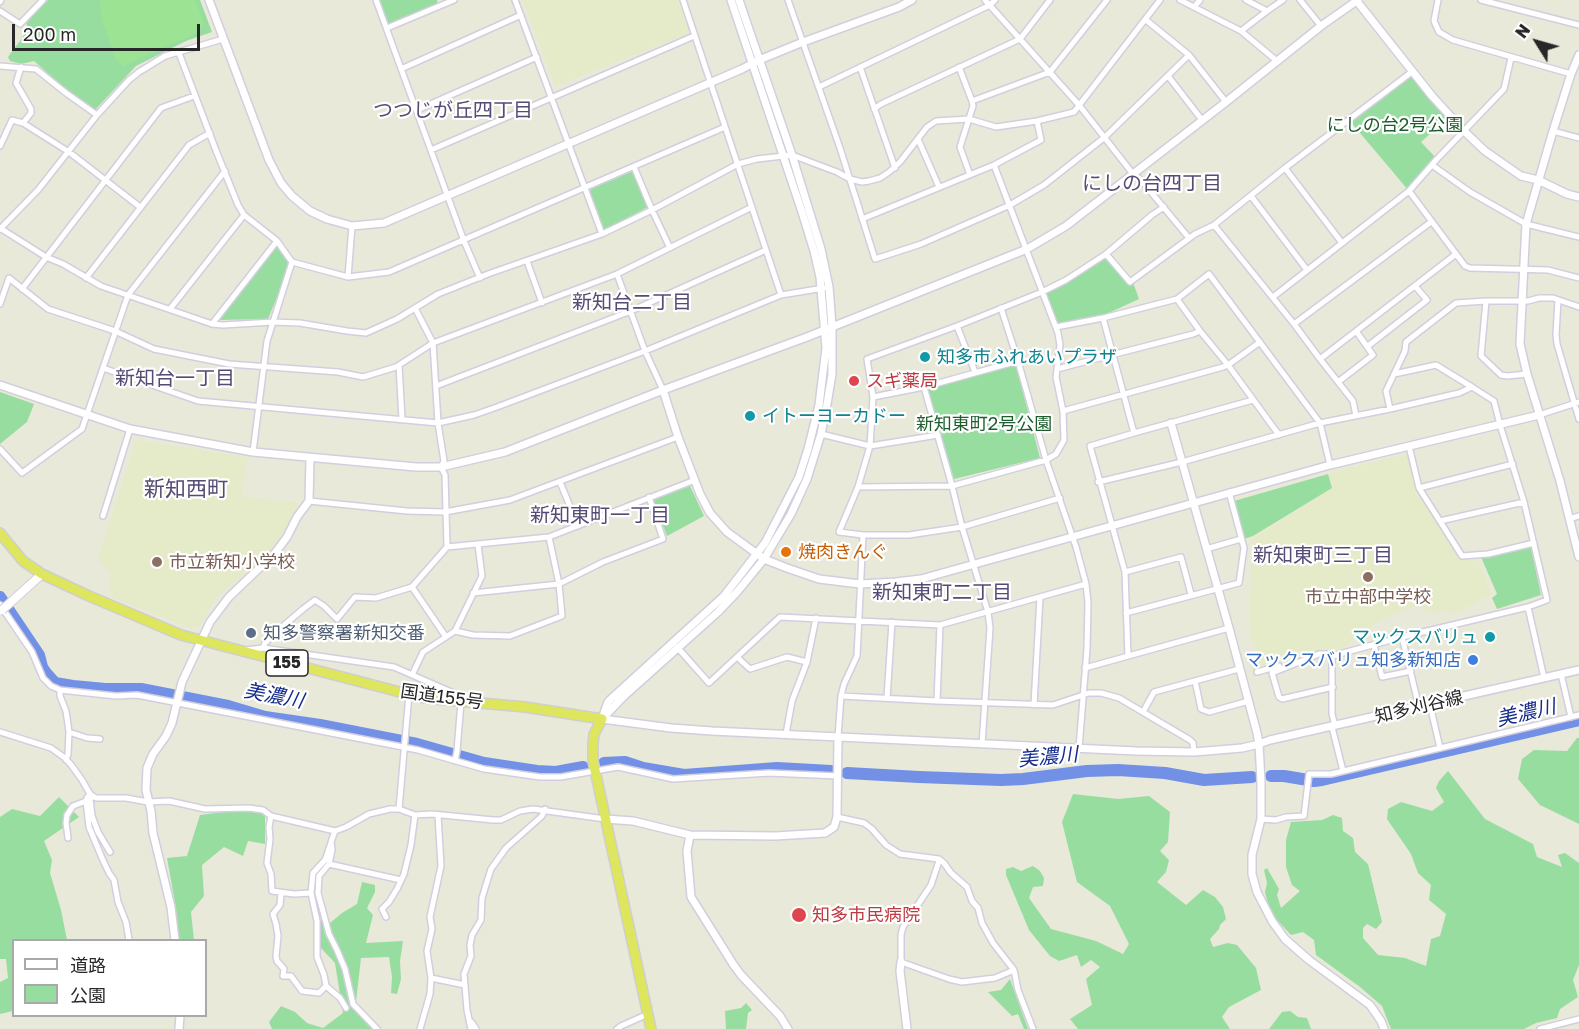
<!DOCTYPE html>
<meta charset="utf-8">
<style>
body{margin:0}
#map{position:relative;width:1579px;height:1029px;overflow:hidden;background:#e8e9d9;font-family:"Golos Text","Noto Sans JP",sans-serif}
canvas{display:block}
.legend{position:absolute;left:12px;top:939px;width:195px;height:78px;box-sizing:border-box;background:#fff;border:2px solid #a9a9a9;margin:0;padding:8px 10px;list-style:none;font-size:18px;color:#272727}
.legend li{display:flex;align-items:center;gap:12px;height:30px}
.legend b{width:30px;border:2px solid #a9a9a9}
.north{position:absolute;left:1507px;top:12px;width:60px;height:60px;-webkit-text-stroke:4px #fff;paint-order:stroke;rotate:307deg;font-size:16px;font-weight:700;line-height:24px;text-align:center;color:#272727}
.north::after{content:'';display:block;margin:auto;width:21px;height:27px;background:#272727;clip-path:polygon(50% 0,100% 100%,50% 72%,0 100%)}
.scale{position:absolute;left:12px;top:24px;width:188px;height:27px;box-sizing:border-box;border:3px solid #272727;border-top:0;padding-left:8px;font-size:18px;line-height:21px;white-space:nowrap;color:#272727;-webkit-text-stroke:4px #fff;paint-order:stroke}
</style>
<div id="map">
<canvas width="1579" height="1029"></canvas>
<ul class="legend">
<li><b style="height:8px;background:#fff"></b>道路</li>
<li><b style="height:16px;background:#98dda0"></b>公園</li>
</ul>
<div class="north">N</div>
<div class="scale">200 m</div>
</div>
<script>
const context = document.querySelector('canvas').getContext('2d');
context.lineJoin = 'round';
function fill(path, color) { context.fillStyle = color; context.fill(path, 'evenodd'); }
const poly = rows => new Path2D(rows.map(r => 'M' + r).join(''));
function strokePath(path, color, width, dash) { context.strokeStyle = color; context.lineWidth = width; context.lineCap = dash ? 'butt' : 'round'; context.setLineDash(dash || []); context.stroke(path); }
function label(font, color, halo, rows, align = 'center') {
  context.font = font + ' "Golos Text","Noto Sans JP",sans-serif'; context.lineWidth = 4.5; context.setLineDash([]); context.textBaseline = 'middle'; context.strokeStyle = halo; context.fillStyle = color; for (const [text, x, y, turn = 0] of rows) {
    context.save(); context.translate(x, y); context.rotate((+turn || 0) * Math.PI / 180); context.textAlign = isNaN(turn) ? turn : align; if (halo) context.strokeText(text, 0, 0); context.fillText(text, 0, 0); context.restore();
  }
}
fill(poly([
 [523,0,678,0,690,33,555,86],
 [136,440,248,457,241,496,299,503,281,536,272,549,255,565,217,596,200,626,190,628,112,597,109,588,111,574,98,559],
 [1405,455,1408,456,1416,489,1460,560,1477,558,1492,594,1456,613,1445,611,1431,613,1414,606,1380,620,1338,651,1321,651,1260,666,1249,632,1252,539,1332,488,1329,473]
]), '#e5eac8');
fill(poly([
 [48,0,200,0,212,32,186,41,136,66,95,110,69,92,34,61,21,64,10,61,8,57,28,30,26,22],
 [380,0,437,0,438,5,389,25],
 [1413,71,1450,116,1421,142,1437,159,1409,191,1349,120],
 [633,171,635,172,648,207,606,229,603,228,590,191,591,189],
 [277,241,288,263,277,297,268,319,220,320],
 [1106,254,1134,285,1139,299,1100,317,1056,327,1042,292],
 [1016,365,1040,458,954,479,928,389],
 [0,392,34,404,27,422,0,444],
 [1328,474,1332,488,1253,536,1244,539,1234,501],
 [690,486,704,516,667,536,653,500],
 [1530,543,1541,595,1497,609,1492,598,1497,594,1481,557],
 [1577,738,1579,738,1579,824,1540,805,1518,779,1522,759,1534,750,1567,751],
 [1448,771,1485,819,1533,844,1537,857,1562,867,1558,855,1565,853,1579,863,1579,965,1573,980,1578,997,1560,1009,1557,1018,1536,1023,1524,1029,1391,1029,1382,1006,1360,987,1316,955,1314,940,1303,932,1291,935,1277,920,1268,904,1265,892,1267,883,1264,870,1267,868,1279,889,1277,895,1281,908,1300,891,1292,885,1286,867,1286,840,1291,822,1322,820,1333,815,1342,818,1343,831,1353,838,1355,852,1368,864,1382,922,1376,929,1367,924,1363,928,1363,938,1378,955,1405,958,1426,966,1431,939,1440,936,1446,914,1429,900,1431,885,1418,873,1411,854,1387,819,1388,809,1401,802,1432,811,1444,802,1436,788,1439,781],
 [1073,794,1118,799,1149,796,1170,812,1168,842,1160,851,1169,860,1166,872,1157,882,1186,905,1203,890,1215,897,1223,907,1226,919,1220,925,1219,929,1210,939,1213,947,1228,943,1237,945,1256,968,1261,990,1229,1007,1222,1017,1230,1029,1078,1029,1070,1019,1092,1005,1086,979,1100,967,1091,960,1081,967,1077,955,1059,961,1050,956,1029,930,1006,875,1006,869,1013,867,1021,871,1033,866,1040,871,1044,878,1043,886,1033,887,1029,898,1051,929,1096,941,1123,954,1129,944,1110,906,1077,882,1062,822],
 [59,797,79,817,44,841,52,860,50,873,61,910,67,940,14,940,13,1011,0,1014,0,982,8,978,6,959,0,959,0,817,12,809,40,816],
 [247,809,265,814,265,844,248,841,243,856,224,847,202,865,204,896,191,912,194,940,179,940,176,908,167,858,187,856,200,815],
 [362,882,375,885,375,892,367,908,373,915,366,943,403,941,400,961,401,979,397,994,391,993,392,977,389,957,361,958,356,1002,375,1029,272,1029,269,1022,281,1006,295,1012,307,1023,323,1028,343,1013,335,963,320,947,320,920,330,923,342,913,357,904],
 [1010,979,1028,1029,1024,1029,1018,1014,1012,1016,988,992,1001,990],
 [746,1003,752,1010,748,1013,746,1029,726,1029,725,1011,741,1008],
 [1290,1011,1298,1017,1307,1018,1311,1029,1269,1029,1282,1012]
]), '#98dda0');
fill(poly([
 [101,0,195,0,204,23,198,32,123,66,116,60,102,20,100,3]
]), '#9ce494');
strokePath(poly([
 [0,597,39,655,42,667,46,673,55,683,73,686,105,689,141,689,228,706,265,717,320,725,417,744,484,763,537,771,556,772,583,767],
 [604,763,625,762,643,768,684,775,777,768,831,771],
 [847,773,919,777,1001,780,1023,779,1087,771,1118,770,1165,773,1204,780,1252,777],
 [1271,776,1284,776,1314,781,1322,780,1579,720]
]), '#7190e6', 12);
const minor = poly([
 [376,0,464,241,480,278],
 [515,0,602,234],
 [683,0,781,295],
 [788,0,840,148,875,259,921,244,1010,205,1044,185,1105,137,1189,55],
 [985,0,1079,105,1133,174,1140,179,1189,238],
 [1180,0,1241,31,1277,61],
 [1300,0,1321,26],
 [1438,0,1434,21,1439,32,1453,40,1571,74],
 [1481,0,1579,25],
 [0,2,1,0],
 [1194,7,1200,0],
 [0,11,20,24,43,0],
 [1267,11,1283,0],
 [1146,20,1189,55,1226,102],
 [387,28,454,0],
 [1241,31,1267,11,1246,0],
 [179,53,215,148,238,205,244,215,277,241,292,262,348,277,389,272,725,127],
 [0,66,36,69,66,93,97,115],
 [860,67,895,168],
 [959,67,972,101,973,106,960,147,970,175],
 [401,69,521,15],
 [1168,76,1202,120],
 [819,87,990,5,995,0],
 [972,101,1050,72,1107,0],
 [874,109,881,104,1020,39,1050,0],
 [417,110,537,57],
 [23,123,69,152,140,207],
 [1553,131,1579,138],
 [918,139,939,187],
 [0,146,12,120,23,123,31,113,31,109,16,83,21,67],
 [431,150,694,36],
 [1432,165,1470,192,1526,224,1579,237],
 [634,167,652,210,670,248],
 [1285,168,1342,243],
 [1409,191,1465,266,1470,268,1548,270,1579,278],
 [1251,196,1307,270],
 [862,219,994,165,1041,140,1037,121],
 [1214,225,1294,324,1320,359,1456,254],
 [0,228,46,257,63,264,101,286,212,324,223,325,273,322,300,323,347,331,366,333,397,319,438,294,488,274,602,234,652,210,738,164,757,159,792,155,837,172,850,179,862,182,869,181,880,178,889,172,900,162,927,127,936,121,969,119,996,127,1037,121,1074,112,1160,0],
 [0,229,38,190,97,115,129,80,139,72,165,56,223,39],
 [1106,254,1130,282,1195,234,1214,225,1285,168,1413,71],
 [527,261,542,303],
 [617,274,645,351,663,390],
 [348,277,352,226],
 [86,278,189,145,210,133],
 [22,289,161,108,194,96],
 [1273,297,1409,191,1437,159,1504,89,1511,58],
 [1177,299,1200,331,1228,365,1279,435],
 [1558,300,1556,335,1557,344,1579,419],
 [1486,301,1481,356,1501,375,1507,376,1527,374],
 [0,304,9,278,48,309,115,331,154,349,229,364,338,372,363,377,396,367,433,343,617,274,752,207],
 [415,308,433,343,438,423,444,461,441,467,445,475,447,547,412,587,446,637],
 [1001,308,1018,361,1046,460,1076,547,1086,584,1088,603,1087,649,1079,748],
 [170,309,244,215],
 [212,324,277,241],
 [1294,324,1431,222],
 [957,326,975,372],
 [1056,327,1103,318],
 [1368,346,1427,300,1415,286],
 [1320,359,1353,401,1356,416],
 [399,365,402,419],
 [103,368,198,401,438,423,474,415,497,407,645,351,781,295,824,288],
 [1057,369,1193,334,1200,331],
 [1394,374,1436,365,1472,387],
 [1338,382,1373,355,1356,331],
 [436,386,631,311,766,250],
 [924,387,952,486,962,527,988,612,990,628,982,744],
 [873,397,924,387,1018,361],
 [1253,400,1134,433,1103,318,1177,299,1209,274,1320,423,1330,465],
 [1390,409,1386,391,1405,351,1406,342,1456,303,1486,301,1528,301,1539,298,1553,298,1579,307],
 [1063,411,1223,367,1228,365,1260,342],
 [1539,415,1579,402],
 [821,434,870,446,938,435],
 [1409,446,1419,488,1462,556,1488,554,1534,543],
 [0,449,22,473,82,429,128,295,225,171],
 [253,452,267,341,292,262],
 [560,482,578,526],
 [1098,482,1182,462,1320,423,1390,409,1459,393,1472,387,1494,401,1500,425,1524,502,1547,600,1528,607,1402,637,1332,656,1332,654,1319,654,1272,673,1279,697,1282,699,1333,687],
 [858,487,952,486,1046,460,1056,454,1064,440,1063,411,1056,377,1060,345,1058,333,994,165],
 [1419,488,1513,464],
 [1060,498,962,527,909,535,863,535,839,532,858,487,870,446,873,397,867,359,957,326,1042,292,1066,280,1106,254,1152,215,1164,207],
 [309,501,407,511,445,512,510,500,678,437],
 [103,516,130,429],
 [1569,519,1579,516],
 [1440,521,1524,502],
 [447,547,549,537,695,480],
 [1206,549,1241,539],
 [1125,572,1181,557,1191,594],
 [473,593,559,584,603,562,663,539,649,497],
 [0,605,32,652,43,678,51,686,60,690,116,696,137,695,418,750,484,769,540,777,561,777,618,767,673,779,769,773,838,776],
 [1528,607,1544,678],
 [1126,613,1239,583,1244,548,1229,492],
 [455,631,473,635,510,636,562,616,559,584,549,537],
 [1402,637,1419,707],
 [1374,645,1382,677,1411,671],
 [677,647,709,683,780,617,940,625,1086,584],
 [263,648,265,643,282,627,303,609,315,600,324,606,337,619,355,597,376,598,412,587],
 [246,650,263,648,394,667,458,695,458,702],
 [1128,656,1125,572,1090,446,1134,433],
 [1332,656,1332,714,1335,726],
 [737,657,750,669,787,657,807,662],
 [1085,668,1229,628],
 [1257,672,1279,666],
 [1561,674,1571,717],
 [412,675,423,652,455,631,482,576,478,545],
 [1195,681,1201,709,1209,712,1249,701],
 [60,690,60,696,66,711,69,732,68,754,66,760],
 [841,696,937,701,1053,705,1089,693,1101,693,1119,698,1190,740,1193,743,1194,752],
 [887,698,892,622],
 [937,701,940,625],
 [1034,705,1040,597],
 [1430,705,1440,748],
 [1143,712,1154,692,1239,669],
 [1332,727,1343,771],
 [0,732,51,748,65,758,72,766,82,780,90,794,96,798,126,798,148,802,169,801,205,809,249,808,263,810,271,816,335,831,346,827,369,814,390,809,399,809,415,815,432,814,493,820,501,820,520,811,533,809,605,819],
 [69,732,87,738,100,739],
 [786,734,792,701,807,662,816,618],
 [838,737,841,696,844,684,857,656,863,535],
 [455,761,457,751,461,702],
 [90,794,87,798,86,801,89,827,102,858,109,873,114,880,118,902,126,922,129,940],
 [93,797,90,799,92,816,98,832,110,852],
 [399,809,409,694],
 [271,816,269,827,270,839,267,863,271,874,272,891,294,894,311,893,313,873,325,860,331,843],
 [837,817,864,823,872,829,886,845,900,854,939,859,944,863,951,873,967,887,972,901,978,908,982,923,993,943,1014,970,1018,990,1033,1029],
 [1261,819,1276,820,1286,817,1304,816,1309,774,1331,774,1579,715],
 [335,831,331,842,332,850,329,864,319,876,318,893,329,934,337,950,345,969,353,1004,377,1029],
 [68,838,66,823,67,815,73,806,86,801],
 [939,859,938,864,931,885,903,927,901,935,901,962,949,979,962,982,995,978,1014,970],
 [329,864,401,880],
 [281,893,280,905,273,914,276,924,278,936,276,956,277,961,284,969,283,976,291,976,302,991,319,993,326,986],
 [311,893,317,921,317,957,324,975,326,986,340,998,346,1008],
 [386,917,382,909,389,902,397,889,404,874,411,845,415,815],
 [431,978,465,985],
 [470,1021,472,1023,476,1029],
 [420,1029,430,994,431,978,427,951,432,929,430,917,441,866,438,815],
 [471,1029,467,1010,464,974,471,956,470,945,472,935,481,920,482,898,486,885,491,869,506,848,542,816,545,809],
 [617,1029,621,1026,648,1014],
 [1540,1029,1579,1019]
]);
const tertiary = poly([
 [209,0,269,160,281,183,292,196,310,211,327,219,352,226,384,223,742,69,759,60,803,42,899,7,912,0],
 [1356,0,1432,96,1464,131,1485,151,1521,176,1538,180,1567,194,1579,197],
 [1579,55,1571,74,1553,131,1526,224,1520,344,1527,374,1560,481,1579,557],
 [0,385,130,429,253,452,416,467,441,467,505,452,663,390,807,337,1027,249,1066,226,1226,102,1321,26,1358,0],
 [663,390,678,437,700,494,710,513,727,532,764,559,787,568,819,579,860,584,896,582,921,579,1330,465,1539,415],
 [1171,423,1229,628,1257,733,1259,744,1270,740,1579,670],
 [604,713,608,702,612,698,724,596,765,543,799,477,808,449,819,405,826,348,820,277,814,251,802,212,731,0],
 [602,719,671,728,712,731,1136,751,1194,752,1242,748,1259,744,1261,781,1261,819,1252,855,1252,874,1257,892,1272,921,1285,939,1309,960,1370,1005,1381,1021,1384,1029],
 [602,719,623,697,718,612,737,592,764,559,791,514,807,479,821,434,827,404,832,374,832,326,829,287,821,249,792,155,739,0],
 [605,819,633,821,690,835,775,836,825,833,834,827,837,817,838,737],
 [690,835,687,851,691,897,733,964,741,975,780,1016,788,1029],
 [175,940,171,907,153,833,151,811,146,790,147,768,153,754,166,736,172,723,182,682,210,622,229,597,275,553,287,537,297,517,309,501,310,458],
 [901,962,900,971,907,1029],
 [179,1029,180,1016]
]);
const secondary = poly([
 [11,602,42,574]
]);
const trunk = poly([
 [0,533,23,561,42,574,89,596,181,635,419,697,435,699,525,707,602,719,594,734,593,744,593,761,651,1029]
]);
strokePath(minor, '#d3cedf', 8);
strokePath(tertiary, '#d3cedf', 10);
strokePath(secondary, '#d3cedf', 10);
strokePath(trunk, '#cfcfcf', 12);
strokePath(minor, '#fff', 5);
strokePath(tertiary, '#fff', 7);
strokePath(secondary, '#fff', 8);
strokePath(trunk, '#dde65c', 9);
const secondaryBridge = poly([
 [2,610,11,602]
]);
strokePath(secondaryBridge, '#d3cedf', 10, []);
strokePath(secondaryBridge, '#fff', 8);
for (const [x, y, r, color] of [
 [925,357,6,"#0f9aa8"],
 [854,381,6,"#e0444e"],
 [750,416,6,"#0f9aa8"],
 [786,552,6,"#e8710a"],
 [157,562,6,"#8d6e63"],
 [1368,577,6,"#8d6e63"],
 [251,633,6,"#5c6f8a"],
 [1490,637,6,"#0f9aa8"],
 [1473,660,6,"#3f7fe0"],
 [799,915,8,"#e0444e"]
]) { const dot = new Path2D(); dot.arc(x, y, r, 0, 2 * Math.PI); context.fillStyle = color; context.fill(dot); strokePath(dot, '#fff', 2); }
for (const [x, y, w] of [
 [287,663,42]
]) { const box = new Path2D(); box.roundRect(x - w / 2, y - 13, w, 26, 4.5); context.fillStyle = '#fff'; context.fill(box); strokePath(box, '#272727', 1.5); }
label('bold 16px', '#272727', null, [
 ["155",287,663]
]);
label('18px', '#1d5d2e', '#fff', [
 ["にしの台2号公園",1395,125],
 ["新知東町2号公園",984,424]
]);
label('18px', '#0d838f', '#fff', [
 ["知多市ふれあいプラザ",937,357],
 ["イトーヨーカドー",762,416],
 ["マックスバリュ",1478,637,"right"]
], 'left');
label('18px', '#be3a42', '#fff', [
 ["スギ薬局",866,381],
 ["知多市民病院",812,915]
], 'left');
label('18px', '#c56008', '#fff', [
 ["焼肉きんぐ",798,552]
], 'left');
label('18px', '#785e54', '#fff', [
 ["市立新知小学校",169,562],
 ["市立中部中学校",1368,597,"center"]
], 'left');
label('18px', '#4e5e75', '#fff', [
 ["知多警察署新知交番",263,633]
], 'left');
label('18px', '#366cbe', '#fff', [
 ["マックスバリュ知多新知店",1461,660]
], 'right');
label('18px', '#272727', '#fff', [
 ["国道155号",442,697,8],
 ["知多刈谷線",1419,707,-13]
]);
label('20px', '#564b74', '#fff', [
 ["つつじが丘四丁目",453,111],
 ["にしの台四丁目",1152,184],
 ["新知台二丁目",632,303],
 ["新知台一丁目",175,379],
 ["新知東町一丁目",600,516],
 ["新知東町三丁目",1323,556],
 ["新知東町二丁目",942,593]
]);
label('italic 20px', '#152c8c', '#fff', [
 ["美濃川",274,696,11],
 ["美濃川",1526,713,-13],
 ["美濃川",1048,757,-5]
]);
label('21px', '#564b74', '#fff', [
 ["新知西町",186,489]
]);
</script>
